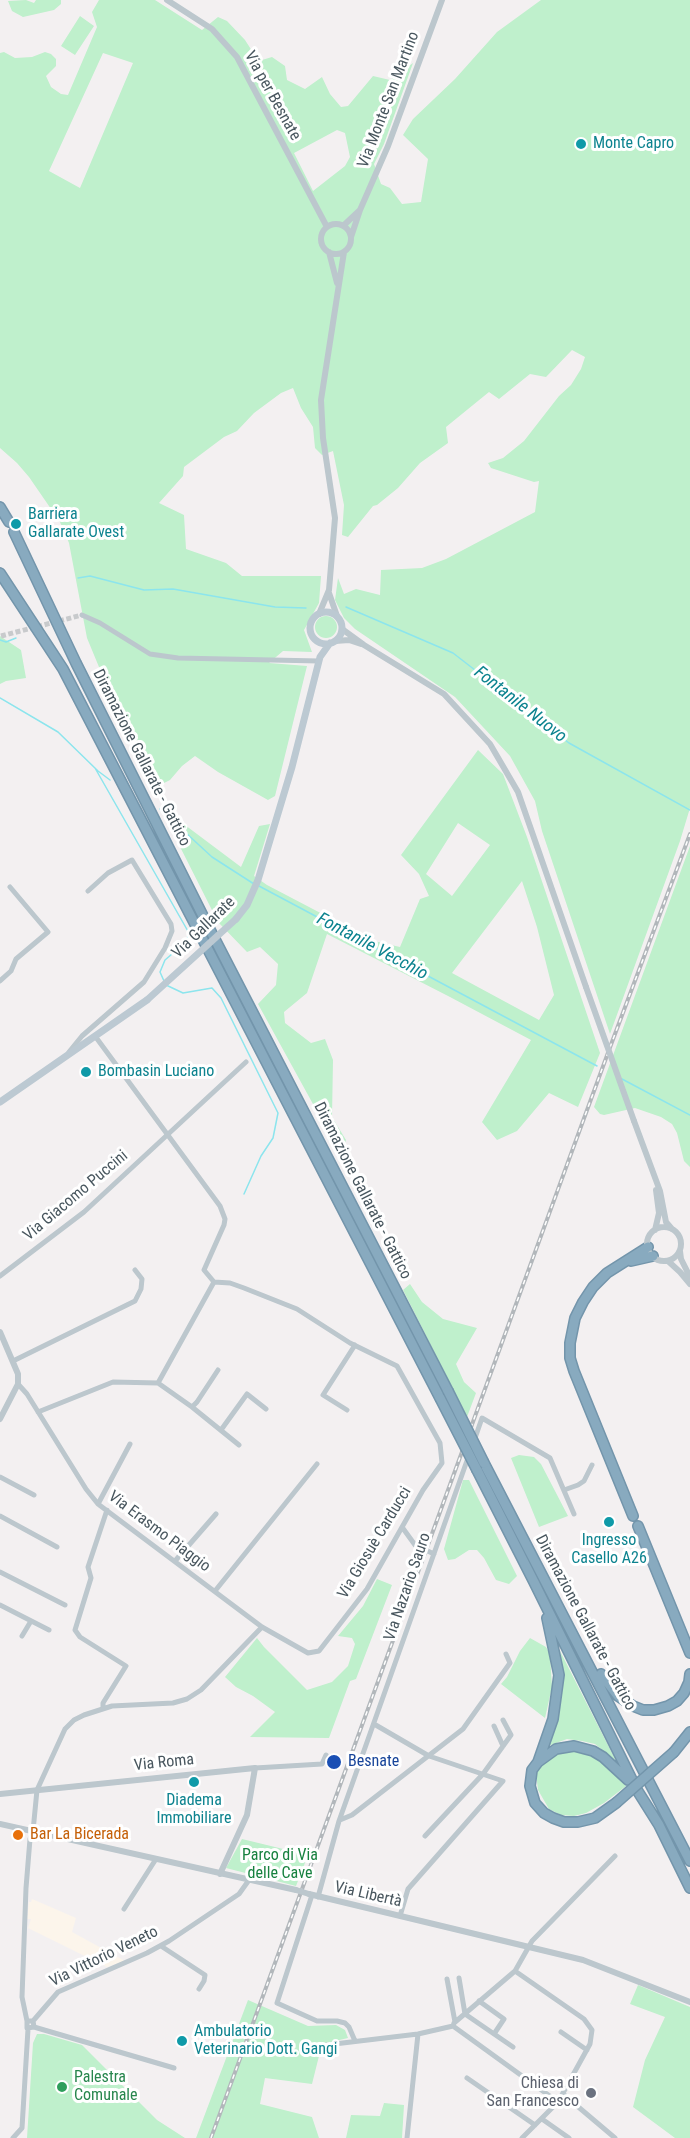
<!DOCTYPE html>
<meta charset="utf-8">
<style>
body{margin:0}
canvas{display:block;background:#f3f0f1}
</style>
<canvas width="690" height="2138"></canvas>
<script>
const context = document.querySelector('canvas').getContext('2d');
context.lineJoin = 'round';
function fill(path, color) { context.fillStyle = color; context.fill(path, 'evenodd'); }
const poly = rows => new Path2D(rows.map(r => 'M' + r).join(''));
function strokePath(path, color, width, dash) { context.strokeStyle = color; context.lineWidth = width; context.lineCap = dash ? 'butt' : 'round'; context.setLineDash(dash || []); context.stroke(path); }
function label(font, color, halo, rows, align = 'center') {
  context.font = font + ' "Roboto Condensed",sans-serif'; context.lineWidth = 6; context.setLineDash([]); context.textBaseline = 'middle'; context.strokeStyle = halo; context.fillStyle = color; for (const [text, x, y, turn = 0] of rows) {
    context.save(); context.translate(x, y); context.rotate((+turn || 0) * Math.PI / 180); context.textAlign = isNaN(turn) ? turn : align; if (halo) context.strokeText(text, 0, 0); context.fillText(text, 0, 0); context.restore();
  }
}
fill(poly([
 [32,1899,76,1918,72,1932,125,1961,107,1967,28,1928,31,1919,27,1919,29,1902,31,1902]
]), '#fcf5eb');
fill(poly([
 [26,0,34,3,36,0,61,0,61,4,54,10,23,17,12,11,8,1],
 [99,0,155,0,202,30,218,17,227,21,245,40,254,54,262,60,272,57,285,66,287,80,305,89,322,77,330,94,341,107,348,106,373,76,390,80,413,63,384,144,374,164,381,184,390,188,402,204,421,202,428,159,403,135,413,119,455,79,497,32,541,0,690,0,690,808,680,841,610,1034,542,831,535,801,510,756,455,697,355,629,344,618,335,600,338,578,344,594,356,589,380,595,381,570,422,568,446,559,535,512,539,481,534,482,491,468,488,463,503,458,524,441,559,396,571,385,581,369,585,357,572,350,546,377,530,374,499,399,489,392,446,427,448,443,420,463,398,488,377,505,373,506,348,537,342,535,344,505,333,451,322,455,315,448,313,427,301,408,293,388,281,393,254,413,237,431,224,437,184,467,183,476,159,503,184,515,186,549,226,563,242,576,321,576,319,603,304,630,312,652,283,651,269,663,307,666,275,796,268,800,218,772,195,756,182,766,170,780,164,783,157,782,106,684,87,638,69,543,60,522,29,477,17,463,0,448,0,53,4,52,15,58,32,57,45,52,51,54,56,59,56,66,46,76,51,87,61,94,68,95,97,27,92,12],
 [103,53,133,63,80,188,49,171],
 [337,130,345,133,350,157,345,166,313,191,294,153],
 [80,16,94,26,75,55,61,46],
 '315 627a11 11 0 1 1 22 0a11 11 0 1 1-22 0Z',
 [0,636,21,650,26,678,6,681,0,684],
 [478,750,503,774,527,837,600,1053,578,1107,549,1093,517,1131,497,1140,482,1122,531,1040,450,997,327,934,307,993,284,1012,285,1023,311,1043,325,1039,333,1060,332,1117,346,1140,341,1155,258,1004,276,985,278,964,260,947,247,952,218,922,169,825,185,825,241,867,259,826,270,824,254,876,267,885,374,941,400,947,420,899,429,896,419,874,401,855],
 [458,823,490,845,452,896,426,874],
 [522,881,537,927,554,995,539,1020,452,973],
 [690,846,690,1167,684,1161,677,1133,672,1124,661,1117,635,1108,604,1115,600,1114,594,1107],
 [410,1284,422,1302,443,1319,477,1328,456,1364,464,1382,476,1393,467,1417,403,1290],
 [519,1455,534,1457,541,1464,568,1516,539,1527,511,1458],
 [463,1480,469,1480,517,1576,509,1584,496,1580,484,1558,477,1550,469,1550,455,1559,448,1560,444,1549],
 [377,1579,392,1585,356,1679,350,1681,329,1738,250,1737,275,1712,253,1696,236,1687,225,1677,257,1638,264,1647,307,1690,332,1682,348,1666,355,1644,352,1638,338,1636,363,1606],
 [530,1638,546,1647,550,1654,552,1687,545,1718,501,1684,507,1677,520,1651],
 [560,1651,616,1761,595,1744,582,1741,567,1739,548,1746,561,1698,563,1675],
 [569,1750,585,1752,599,1759,616,1774,626,1786,604,1803,586,1813,574,1816,561,1815,549,1809,538,1790,536,1774,542,1765,554,1755],
 [242,1839,308,1855,296,1886,226,1868],
 [638,1985,690,2007,690,2138,675,2138,633,2107,645,2060,665,2017,630,2004],
 [248,2000,308,2026,336,2025,345,2030,348,2038,322,2044,312,2084,265,2078,260,2104,312,2117,319,2138,196,2138],
 [37,2034,44,2034,82,2045,157,2120,185,2138,27,2138,33,2043],
 [384,2103,404,2105,402,2138,346,2138,351,2115,380,2116]
]), '#bff0cc');
strokePath(poly([
 [78,578,90,576,144,590,173,589,275,607,306,608],
 [346,607,453,653,569,743,690,810],
 [0,640,6,642,16,638],
 [0,698,58,732,98,771,110,780],
 [95,768,189,933,186,942,165,960,160,972,164,981],
 [160,809,212,857,254,884],
 [259,886,597,1066],
 [166,985,183,993,212,988,221,998,278,1113,273,1138,261,1156,244,1194],
 [622,1079,690,1115]
]), '#8ce5ed', 1.5);
strokePath(poly([
 [1,636,82,615]
]), '#c8cacc', 5, [5, 2.5]);
const motorway = poly([
 [0,507,9,522],
 [14,532,76,663,207,924,448,1391],
 [0,573,63,669,440,1398],
 [631,1261,653,1256],
 [484,1463,690,1861],
 [477,1470,534,1582,637,1790,659,1825,690,1888],
 [633,1516,574,1371,570,1358,570,1343,575,1318,583,1302,593,1287,607,1273,648,1247],
 [638,1526,690,1653],
 [547,1618,559,1675,553,1719,538,1762,532,1770,530,1786,535,1803,544,1813,553,1818,564,1822,578,1822,595,1818,616,1803],
 [601,1674,618,1696,633,1706,643,1710,654,1710,668,1706,677,1701,684,1693,689,1682,690,1674],
 [674,1752,690,1732],
 [538,1762,556,1749,574,1746,593,1751,603,1757,628,1780]
]);
strokePath(motorway, '#7395ab', 12);
strokePath(poly([
 [82,615,100,623,150,654,178,658,319,661],
 [0,981,11,971,16,959,48,932,10,887],
 [95,1036,220,1206,225,1219,224,1225,204,1270,214,1282],
 [69,1052,82,1036,144,982,165,948,172,931,171,924,132,860,108,873,88,891],
 [0,1276,84,1212,246,1062],
 [13,1361,135,1301,141,1289,142,1279,135,1270],
 [158,1383,214,1282],
 [158,1383,192,1407,197,1402,218,1370],
 [18,1384,27,1394,86,1489,98,1504,262,1627,308,1653,319,1651,367,1589,423,1490,442,1463,440,1443,397,1366,350,1343,297,1309,244,1288,230,1283,214,1282],
 [192,1407,239,1445],
 [347,1410,323,1395,355,1345],
 [38,1412,113,1382,158,1383],
 [221,1430,247,1394,266,1409],
 [474,1441,482,1418,550,1458,574,1514],
 [0,1477,34,1495],
 [564,1490,578,1485,584,1481,592,1465],
 [98,1504,130,1444],
 [0,1516,57,1547],
 [402,1527,415,1545,434,1554],
 [175,1561,216,1514],
 [0,1572,65,1605],
 [215,1591,317,1464],
 [0,1605,49,1630],
 [22,1636,31,1621],
 [103,1708,103,1703,126,1666,80,1637,75,1630,91,1578,88,1567,107,1510],
 [374,1724,429,1756,503,1781,408,1889,400,1916],
 [494,1726,503,1746],
 [255,1768,322,1764,326,1755],
 [340,1820,352,1815,463,1729,510,1663,506,1654],
 [425,1836,483,1774,511,1735,503,1720],
 [312,1895,277,2003,317,2021,337,2021,345,2023,349,2027,355,2041],
 [318,1897,339,1821,469,1455],
 [124,1909,156,1859],
 [161,1946,205,1975,204,1981,199,1989],
 [515,1971,584,2019,592,2030,590,2044,558,2102,522,2138],
 [459,1978,465,2014,513,2047],
 [447,1979,455,2022],
 [479,2001,504,2019,494,2034],
 [27,2021,22,1997,26,1888,30,1839,33,1831,37,1790,65,1729,74,1720,84,1715,112,1706,173,1703,187,1699,201,1690,262,1627],
 [33,2021,27,2021,27,2028,34,2027,33,2021,58,1992,147,1953,169,1941,239,1894,249,1880],
 [453,2026,558,2102],
 [34,2027,174,2068],
 [561,2032,587,2050],
 [326,2045,418,2034,453,2026,454,2023,515,1971,532,1941,615,1856],
 [467,2078,535,2125],
 [563,2094,615,2138],
 [542,2119,569,2138],
 [13,2138,22,2128,28,2029],
 [407,2138,418,2034]
]), '#bcc7cd', 5);
strokePath(poly([
 [167,0,212,29,237,57,327,227],
 '321 239a15 15 0 1 1 30 0a15 15 0 1 1-30 0Z',
 [343,226,360,210],
 [351,237,360,210,388,146,442,0],
 [329,252,337,283],
 [329,593,337,616],
 [319,614,329,590,335,518,323,438,321,400,344,252],
 [342,629,364,645,444,694,490,744,518,792,586,987],
 [335,641,349,640,361,644],
 [634,1121,660,1191,666,1222,672,1229],
 '647 1244a17 17 0 1 1 34 0a17 17 0 1 1-34 0Z',
 [655,1230,659,1213,656,1190],
 [680,1251,681,1259,690,1277],
 [668,1261,680,1272,690,1284],
 [0,1332,18,1374,18,1384,0,1419],
 [0,1794,255,1768,247,1815,220,1874],
 [0,1824,296,1890],
 [309,1894,583,1960,690,2002]
]), '#bcc7cd', 6);
strokePath(poly([
 '310 628a16 16 0 1 1 32 0a16 16 0 1 1-32 0Z',
 [236,919,247,905,258,880,292,767,320,657,330,643],
 [0,1102,147,1000]
]), '#bcc9d2', 7);
strokePath(motorway, '#88aabf', 9);
const rail = poly([
 [211,2138,609,1050,690,834]
]);
strokePath(rail, '#b2b7bb', 4);
strokePath(rail, '#fff', 1.5, [4.5]);
const motorwayBridge = poly([
 [448,1391,484,1463],
 [440,1398,477,1470],
 [616,1803,674,1752]
]);
strokePath(motorwayBridge, '#7395ab', 12, []);
strokePath(poly([
 [586,987,634,1121],
 [296,1890,309,1894]
]), '#bcc7cd', 6);
strokePath(poly([
 [147,1000,236,919]
]), '#bcc9d2', 7);
strokePath(motorwayBridge, '#88aabf', 9);
for (const [x, y, r, color] of [
 [581,144,6,"#0f9aa8"],
 [16,524,6,"#0f9aa8"],
 [86,1072,6,"#0f9aa8"],
 [609,1522,6,"#0f9aa8"],
 [334,1762,8,"#1a4fb4"],
 [194,1782,6,"#0f9aa8"],
 [18,1835,6,"#e8710a"],
 [182,2041,6,"#0f9aa8"],
 [62,2087,6,"#2e9e5b"],
 [591,2093,6,"#6b7280"]
]) { const dot = new Path2D(); dot.arc(x, y, r, 0, 2 * Math.PI); context.fillStyle = color; context.fill(dot); strokePath(dot, '#fff', 2); }
label('16px', '#48565e', '#fff', [
 ["Via per Besnate",272,96,61],
 ["Via Monte San Martino",389,100,-69],
 ["Diramazione Gallarate - Gattico",141,758,63],
 ["Via Gallarate",204,928,-44],
 ["Diramazione Gallarate - Gattico",362,1191,63],
 ["Via Giacomo Puccini",76,1196,-40],
 ["Via Erasmo Piaggio",159,1532,37],
 ["Via Giosuè Carducci",375,1543,-59],
 ["Via Nazario Sauro",408,1587,-71],
 ["Diramazione Gallarate - Gattico",585,1623,62],
 ["Via Roma",164,1763,-6],
 ["Via Libertà",368,1895,13],
 ["Via Vittorio Veneto",104,1957,-26]
]);
label('16px', '#0d838f', '#fff', [
 ["Monte Capro",593,144],
 ["Barriera",28,515],
 ["Gallarate Ovest",28,533],
 ["Bombasin Luciano",98,1072],
 ["Ingresso",609,1541,"center"],
 ["Casello A26",609,1559,"center"],
 ["Diadema",194,1801,"center"],
 ["Immobiliare",194,1819,"center"],
 ["Ambulatorio",194,2032],
 ["Veterinario Dott. Gangi",194,2050]
], 'left');
label('16px', '#164399', '#fff', [
 ["Besnate",348,1762]
], 'left');
label('16px', '#c56008', '#fff', [
 ["Bar La Bicerada",30,1835]
], 'left');
label('16px', '#17813f', '#fff', [
 ["Parco di Via",280,1856],
 ["delle Cave",280,1874]
]);
label('16px', '#27864d', '#fff', [
 ["Palestra",74,2078],
 ["Comunale",74,2096]
], 'left');
label('16px', '#5b616d', '#fff', [
 ["Chiesa di",579,2084],
 ["San Francesco",579,2102]
], 'right');
label('italic 18px', '#0c838f', '#fff', [
 ["Fontanile Nuovo",520,705,38],
 ["Fontanile Vecchio",372,947,28]
]);
</script>
